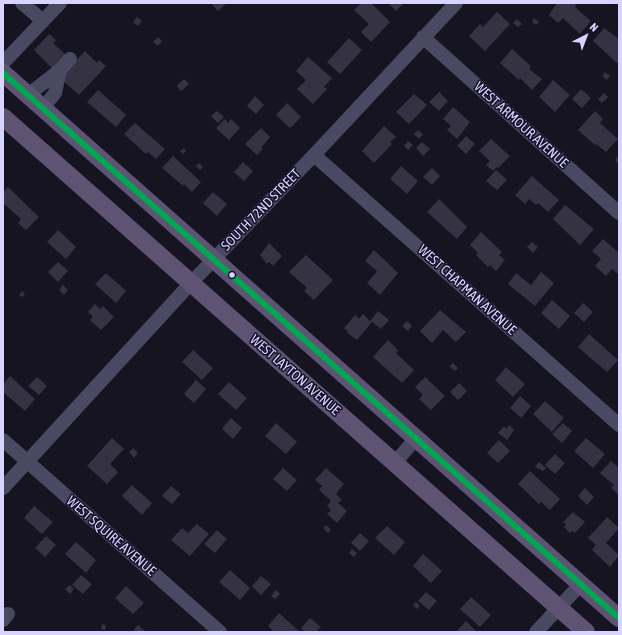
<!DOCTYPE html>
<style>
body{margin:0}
#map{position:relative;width:622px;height:635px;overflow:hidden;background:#161421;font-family:"Asap Condensed",sans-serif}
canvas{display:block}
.frame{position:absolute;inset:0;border:4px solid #d9d4ff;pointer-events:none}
.north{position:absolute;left:566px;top:16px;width:40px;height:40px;-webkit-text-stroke:3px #130f26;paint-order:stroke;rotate:42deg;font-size:11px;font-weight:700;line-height:16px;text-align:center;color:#d9d4ff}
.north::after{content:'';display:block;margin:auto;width:14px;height:18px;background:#d9d4ff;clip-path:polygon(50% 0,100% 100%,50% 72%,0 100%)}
</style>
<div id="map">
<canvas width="622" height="635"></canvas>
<div class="frame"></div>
<div class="north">N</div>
</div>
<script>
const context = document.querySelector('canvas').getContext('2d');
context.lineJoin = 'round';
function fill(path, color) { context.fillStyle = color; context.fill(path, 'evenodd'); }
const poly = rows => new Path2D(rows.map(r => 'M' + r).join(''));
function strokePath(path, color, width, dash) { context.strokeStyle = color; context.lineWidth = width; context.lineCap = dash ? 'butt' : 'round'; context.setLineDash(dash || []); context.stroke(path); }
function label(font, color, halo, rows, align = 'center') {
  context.font = font + ' "Asap Condensed",sans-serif'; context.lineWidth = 3; context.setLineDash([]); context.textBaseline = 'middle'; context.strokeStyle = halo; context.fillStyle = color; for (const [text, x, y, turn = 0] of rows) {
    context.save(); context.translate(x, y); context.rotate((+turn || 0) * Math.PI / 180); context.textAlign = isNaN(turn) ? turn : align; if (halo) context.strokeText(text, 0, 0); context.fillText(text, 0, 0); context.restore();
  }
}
fill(poly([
 [211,3,227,3,218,11],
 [361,3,371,3,390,22,371,42,361,32,369,24,354,10],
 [388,3,404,3,396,11],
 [557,3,577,3,575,7,591,21,580,34,563,18,558,23,549,15],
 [497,12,510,24,485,51,469,36,480,24,483,27],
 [137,17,142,21,138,26,133,22],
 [534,18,539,22,536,25,532,22],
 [517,19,522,24,518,27,513,23],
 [604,28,619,39,619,61,617,63,593,41],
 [49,34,56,40,53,43,67,56,54,70,34,50],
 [158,37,162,41,158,46,153,42],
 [349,38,362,50,340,74,327,62],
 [512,49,531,66,529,69,542,79,532,90,520,78,519,80,500,63],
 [85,51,97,63,99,60,106,66,79,95,60,78],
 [308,57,332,78,324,87,327,89,313,104,297,89,306,80,296,71],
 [605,72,610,76,607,80,602,76],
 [184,79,189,84,181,91,177,86],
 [553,80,570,95,555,112,539,97],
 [581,89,591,98,582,108,572,99],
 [98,90,126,115,116,127,87,102],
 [439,92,448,101,439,111,429,102],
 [604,93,608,97,602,103,598,99],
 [414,94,427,105,409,124,396,112],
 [255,96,264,105,256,114,247,106],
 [287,103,301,117,290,128,276,115],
 [453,107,470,122,457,139,447,130,451,126,443,119],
 [217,111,224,117,218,123,211,116],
 [595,111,603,119,600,123,618,139,606,152,596,144,595,145,578,130],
 [225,119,228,123,231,119,240,128,229,140,216,128],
 [135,123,165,149,156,159,148,152,146,154,124,134],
 [384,126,396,137,390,142,392,144,374,163,362,151],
 [261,128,270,137,261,148,263,149,257,155,245,144],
 [418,130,423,134,419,139,414,134],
 [466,136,475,144,466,154,457,146],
 [491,139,510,156,498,168,497,167,493,171,486,165,490,161,479,151],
 [408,141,413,145,408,150,404,146],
 [422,142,430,149,423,156,416,148],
 [184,148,186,151,183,154,180,151],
 [619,155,619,164,615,160],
 [173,156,201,182,192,192,184,184,183,186,162,168],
 [243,162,253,171,244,181,234,172],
 [199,163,203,167,200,170,196,166],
 [401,166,418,181,407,194,390,179],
 [432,168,440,176,432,185,423,177],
 [496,170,507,180,497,190,486,181],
 [532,176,559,200,548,212,538,203,536,205,529,199,525,204,515,195],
 [8,187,39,217,26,230,18,223,21,219,3,203,3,192],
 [213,192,227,204,217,216,203,203],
 [439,199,467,227,457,239,427,212],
 [565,205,594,229,580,245,553,219],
 [58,230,76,247,66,259,47,242],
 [481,232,502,252,499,255,505,260,496,271,490,265,488,267,476,255,478,253,470,245],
 [603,239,619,253,619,275,612,269,606,276,595,266,601,259,592,251],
 [532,242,538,247,533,253,527,247],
 [269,243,282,256,273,266,269,262,267,264,260,255],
 [374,250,398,273,380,295,367,283,377,271,365,261],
 [306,255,333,280,314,300,304,291,307,288,289,272],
 [58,262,68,271,58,282,48,272],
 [541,272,554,283,535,306,508,284,516,273,531,285],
 [106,273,126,291,116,303,95,284],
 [63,285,68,290,64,295,59,290],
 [22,291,25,294,22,297,19,295],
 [552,300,570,316,559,329,541,313],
 [583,303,593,312,584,322,574,313],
 [95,304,100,309,103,306,114,317,101,330,90,320,93,317,88,312],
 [440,310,466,332,456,342,443,330,432,343,420,331],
 [378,311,389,320,381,329,372,322,357,340,347,333,348,332,344,328,355,315,359,319,363,314,370,321],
 [407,321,412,326,408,331,402,326],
 [589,334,618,360,607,372,578,347],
 [388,340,398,350,396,353,414,370,402,383,373,357],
 [193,350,213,368,202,380,182,362],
 [453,363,458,368,455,371,449,366],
 [506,367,525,384,513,397,495,380],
 [10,376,35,399,25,411,3,392,3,384],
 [37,377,47,386,39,395,28,386],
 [425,377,445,396,431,410,419,399,423,395,415,387],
 [196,380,206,389,194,403,184,394],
 [229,382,247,398,236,410,218,394],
 [459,383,467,391,458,400,450,392],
 [520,396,531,406,521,418,510,408],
 [545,401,564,418,552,432,533,414],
 [231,418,242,428,233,439,222,429],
 [276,423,297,442,286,454,265,436],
 [563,423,572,431,562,443,552,434],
 [509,425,514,430,507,440,498,433,504,426,506,429],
 [112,438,124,449,110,464,118,472,107,484,87,466],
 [586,438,605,454,593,468,574,451],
 [499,440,510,451,498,463,487,453],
 [133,448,138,453,134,458,129,452],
 [555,454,565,463,555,474,545,465],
 [611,461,619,468,619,495,611,488,614,485,600,473],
 [539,462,546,468,543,471,535,467],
 [283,468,297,480,287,491,273,479],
 [326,468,344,484,336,494,342,500,338,503,347,511,337,523,327,514,331,510,327,506,331,501,319,490,322,486,315,480],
 [530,471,560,499,550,510,541,502,539,504,518,484],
 [132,485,152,503,142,515,122,496],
 [171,486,181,494,172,504,162,496],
 [585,488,594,497,587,505,578,496],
 [34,506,53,522,42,534,24,518],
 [573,512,585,522,575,533,572,531,570,533,564,527,566,524,563,522],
 [607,517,619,528,606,543,619,555,610,567,592,550,596,545,588,538],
 [197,524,209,534,190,556,171,540,182,528,188,533],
 [326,525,331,530,328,533,323,528],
 [387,526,405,542,394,555,375,538],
 [217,530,227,539,215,553,204,544],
 [360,533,369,541,360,551,351,543],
 [46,536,56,545,45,557,35,548],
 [76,542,96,560,86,573,65,554],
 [352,549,357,553,354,557,349,553],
 [423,554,442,571,431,583,413,566],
 [230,570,250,588,240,600,219,582],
 [81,575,92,584,83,594,72,585],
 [261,576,271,584,261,595,252,586],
 [70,585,74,589,70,594,65,589],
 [126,586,144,603,133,614,115,598],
 [276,590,280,594,275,599,271,596],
 [426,592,437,601,429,610,418,601],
 [471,597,491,615,480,627,460,609],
 [416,602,420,606,417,609,413,605],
 [279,613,300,632,274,632,268,626],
 [310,618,321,627,316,632,305,632,301,628],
 [466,621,476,631,475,632,456,632],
 [102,624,106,625,105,630,101,629],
 [138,625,146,632,132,632]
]), '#343243');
strokePath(poly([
 [22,3,43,21],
 [423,37,619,213],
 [3,63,60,3],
 [28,95,60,70,70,59],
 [43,108,55,93,60,70],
 [314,155,619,425],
 [3,440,220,632],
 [395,463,416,438],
 [3,488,191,283,314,155,456,3],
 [3,620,8,614],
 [536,632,581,584]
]), '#4a4962', 14);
strokePath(poly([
 [3,73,619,618],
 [3,117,586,632]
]), '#5e5373', 18);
strokePath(poly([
 [3,73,619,618]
]), '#00a651', 6);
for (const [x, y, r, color] of [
 [232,275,3.5,"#d9d4ff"]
]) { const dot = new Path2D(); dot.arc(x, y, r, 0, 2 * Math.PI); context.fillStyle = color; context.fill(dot); strokePath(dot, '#130f26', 1.5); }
label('14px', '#d9d4ff', '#130f26', [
 ["WEST ARMOUR AVENUE",521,125,42],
 ["SOUTH 72ND STREET",261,210,-46],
 ["WEST CHAPMAN AVENUE",467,290,42],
 ["WEST LAYTON AVENUE",295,375,41],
 ["WEST SQUIRE AVENUE",111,536,41]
]);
</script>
